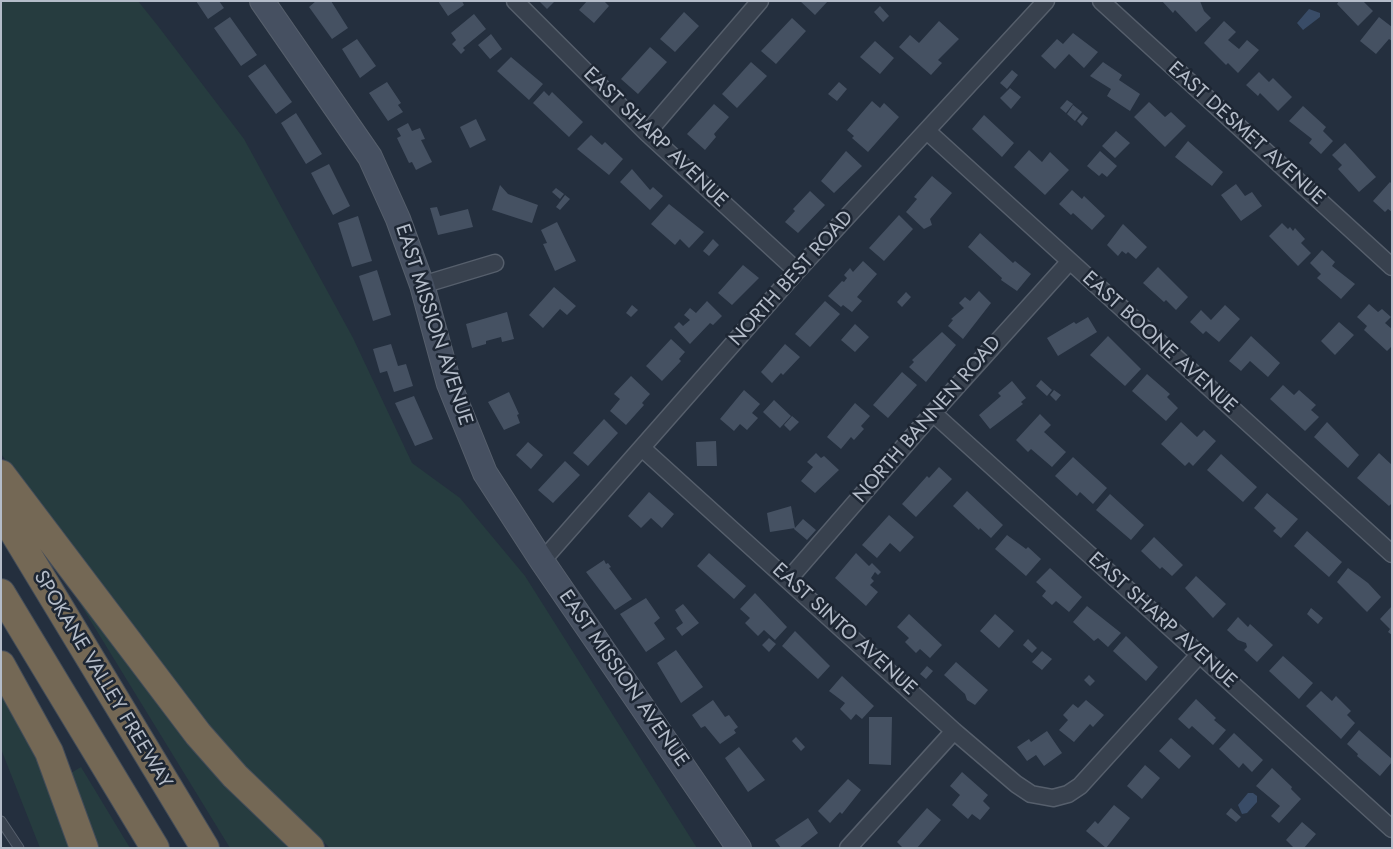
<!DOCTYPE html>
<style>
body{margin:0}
#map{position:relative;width:1393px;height:849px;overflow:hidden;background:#242f3e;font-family:Jost,sans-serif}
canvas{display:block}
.frame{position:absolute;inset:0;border:2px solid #b4bcc9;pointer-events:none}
</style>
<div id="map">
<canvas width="1393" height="849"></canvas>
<div class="frame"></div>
</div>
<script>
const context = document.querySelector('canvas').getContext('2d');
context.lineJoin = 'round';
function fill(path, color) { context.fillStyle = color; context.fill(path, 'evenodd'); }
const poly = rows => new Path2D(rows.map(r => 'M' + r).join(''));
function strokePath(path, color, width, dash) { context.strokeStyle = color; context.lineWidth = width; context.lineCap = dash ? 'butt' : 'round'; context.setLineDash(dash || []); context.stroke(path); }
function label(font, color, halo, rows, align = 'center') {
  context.font = font + ' Jost,sans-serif'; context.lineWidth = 5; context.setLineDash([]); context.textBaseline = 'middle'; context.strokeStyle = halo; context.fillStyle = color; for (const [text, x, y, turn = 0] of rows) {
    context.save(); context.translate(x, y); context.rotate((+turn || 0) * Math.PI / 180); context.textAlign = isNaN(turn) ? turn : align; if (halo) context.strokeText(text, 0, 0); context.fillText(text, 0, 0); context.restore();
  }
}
fill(poly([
 [1,1,138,1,158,26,244,139,353,338,412,463,460,498,525,576,697,848,330,848,240,766,1,454],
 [49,553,298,848,230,848],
 [1,688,34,748,72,848,40,848,1,749],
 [81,767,130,848,97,848,71,773]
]), '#263c3f');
fill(poly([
 [1309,9,1320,13,1320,17,1303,30,1297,23],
 [1248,793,1253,793,1257,796,1257,802,1247,813,1242,814,1238,805]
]), '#394c67');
fill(poly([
 [196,1,219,1,224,8,208,19],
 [316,1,331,1,348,28,332,39,309,7],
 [438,1,462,1,464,5,448,16],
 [539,1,555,1,547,9],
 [587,1,604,1,609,6,594,23,579,10],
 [800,1,828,1,815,15],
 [1162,1,1200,1,1204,11,1211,18,1196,32,1175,10,1173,13],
 [1339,1,1363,1,1373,11,1358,26,1337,4],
 [880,6,889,16,883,22,874,12],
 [684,12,699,26,675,52,660,39],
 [474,14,486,29,463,48,465,50,461,54,452,44,456,40,451,33],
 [230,17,257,55,241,66,214,28],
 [1379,17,1392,27,1392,41,1389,39,1376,54,1360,41],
 [792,18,806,31,776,64,761,51],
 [939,21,959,39,938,60,942,63,931,75,899,47,910,35,919,43],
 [1224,21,1236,32,1228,40,1239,49,1247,40,1259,50,1238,73,1228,63,1226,65,1204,43],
 [1073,33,1098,52,1084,68,1069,54,1055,69,1041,56,1057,39,1063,44],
 [491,34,502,49,490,59,478,45],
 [357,39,376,66,360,78,342,49],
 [875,41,894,58,880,74,860,57],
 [650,47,667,62,638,94,621,79],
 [511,57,543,84,529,100,497,71],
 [751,62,767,76,737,108,722,94],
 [1103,62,1122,75,1119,80,1140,94,1130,111,1107,96,1111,89,1090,76],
 [265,64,292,102,276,114,248,76],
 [1012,70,1018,75,1007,89,1000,83],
 [1259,72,1269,82,1273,78,1292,97,1278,111,1260,93,1258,96,1246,85],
 [387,82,401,103,398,105,403,112,388,121,369,93],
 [839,82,847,89,837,101,828,94],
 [1010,88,1021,97,1011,109,1000,98],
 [544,91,549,96,552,92,583,122,569,137,533,103],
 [1067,100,1073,104,1066,113,1060,108],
 [872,101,880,108,884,103,899,117,868,152,852,138,854,136,847,130],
 [1149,102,1165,117,1171,112,1186,126,1165,147,1134,117],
 [714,104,729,117,714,134,716,137,705,150,687,134],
 [1073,105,1082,112,1075,121,1067,114],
 [1303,106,1326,127,1323,131,1333,141,1321,154,1309,143,1312,139,1289,121],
 [296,113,322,154,306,164,281,123],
 [1083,114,1088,118,1082,126,1077,121],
 [984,115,1014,143,1002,157,972,129],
 [476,119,486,140,470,148,460,127],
 [408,123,412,131,420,128,425,139,421,140,432,162,416,170,412,162,409,163,397,138,401,136,397,129],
 [1116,131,1130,143,1115,158,1102,146],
 [591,135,602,145,605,142,623,159,609,175,577,149],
 [1188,141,1223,172,1212,186,1175,157],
 [1345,143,1376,177,1359,192,1338,169,1342,165,1332,155],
 [1029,150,1042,162,1050,152,1069,170,1045,195,1014,167],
 [846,151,862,166,834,193,821,181],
 [1100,151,1117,166,1107,177,1102,173,1099,176,1087,166],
 [329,164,350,206,333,215,311,173],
 [632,169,650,190,653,187,663,196,650,210,620,182],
 [932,176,952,193,930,219,932,225,924,229,906,212,917,199,914,197],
 [1390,182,1392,184,1392,212,1388,209,1385,212,1373,201],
 [1236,184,1245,196,1252,192,1262,206,1241,221,1221,195],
 [500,185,508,194,538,205,532,223,492,210],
 [556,188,564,194,560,199,552,192],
 [1072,190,1082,199,1084,196,1105,216,1092,230,1073,213,1071,215,1059,204],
 [810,191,825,205,798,233,785,222,795,211,793,209],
 [565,195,570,199,560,210,556,207],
 [669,204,704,232,689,248,680,239,675,245,651,224],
 [437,207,440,216,468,209,473,227,438,235,430,208],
 [899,215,913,229,884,261,869,248],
 [358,216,372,261,352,267,338,223],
 [557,222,576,261,555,271,543,244,547,243,541,230],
 [1282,223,1288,229,1290,227,1293,231,1295,228,1305,239,1301,243,1311,253,1298,266,1269,236],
 [1123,224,1147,247,1136,259,1128,252,1126,254,1122,251,1118,256,1107,245],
 [980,233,1013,263,1015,261,1031,274,1017,291,1001,280,1002,278,968,247],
 [713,239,719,245,709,256,703,251],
 [1322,250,1335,262,1332,266,1355,284,1341,299,1317,278,1321,274,1310,263],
 [863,261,877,274,857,297,862,301,852,312,843,305,841,307,828,296,842,281,844,282,847,278,844,275,850,268,853,272],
 [743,265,759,278,732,305,718,293],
 [1158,267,1188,297,1176,310,1166,300,1164,302,1143,283],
 [377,270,391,315,373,321,359,276],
 [554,287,576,306,567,315,560,309,543,328,529,315],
 [979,291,991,303,963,339,948,326,953,320,951,319,964,308,959,303,965,297,970,301],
 [906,292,911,297,902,307,897,302],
 [707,301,722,316,713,325,710,323,690,344,674,327,679,322,683,326,690,320,684,315,690,308,696,313],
 [825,301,840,314,810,347,795,334],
 [1369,304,1378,312,1382,309,1391,317,1385,323,1392,329,1392,346,1387,351,1364,330,1367,326,1357,317],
 [632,305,638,310,631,317,626,313],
 [1225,305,1240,319,1219,342,1206,331,1203,334,1190,322,1201,310,1211,320],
 [507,312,514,339,502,342,501,337,486,341,486,344,472,348,466,324],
 [1088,317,1097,332,1058,356,1047,338,1074,322,1076,324],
 [1339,322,1354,335,1335,355,1321,341],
 [855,324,869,337,855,352,841,340],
 [942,332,956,345,926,382,909,367,914,362,912,360],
 [1108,336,1141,369,1125,386,1090,355],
 [1251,336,1280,363,1268,377,1250,361,1241,371,1229,361],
 [671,339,685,352,679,359,681,361,662,381,646,366],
 [391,344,398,366,406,364,413,386,394,392,387,371,380,373,373,349],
 [785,344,800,357,783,375,781,373,772,383,761,372],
 [902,372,917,385,888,418,873,405],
 [1147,374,1170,394,1167,397,1178,408,1166,421,1132,391],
 [631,376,650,394,642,403,644,405,626,425,610,411,620,399,614,394],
 [1041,380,1052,390,1047,396,1036,386],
 [1012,381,1026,398,1021,402,1023,404,990,429,979,415,1001,396,998,393],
 [1283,385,1294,395,1299,390,1316,405,1311,410,1319,417,1305,431,1270,399],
 [744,390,760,404,752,413,758,418,747,430,740,424,734,431,720,419],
 [1054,390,1061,395,1056,401,1050,395],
 [509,392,519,414,517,415,520,423,504,430,488,402],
 [414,396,433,439,415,446,395,403],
 [774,400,791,416,780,428,763,412],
 [855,403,870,416,861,426,864,429,854,440,851,437,841,449,827,437],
 [1040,414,1051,425,1044,432,1066,452,1052,467,1031,449,1028,452,1016,440],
 [792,416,799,422,790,431,784,425],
 [604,419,618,433,588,466,573,453],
 [1181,422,1197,437,1204,430,1216,441,1193,466,1189,462,1185,466,1161,444],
 [1327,422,1359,455,1348,468,1314,437],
 [716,441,717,466,697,466,696,442],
 [528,442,543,455,531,469,516,455],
 [816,453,821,458,824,456,839,470,815,493,801,481,813,467,807,462],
 [1379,453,1392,465,1392,503,1389,506,1357,478],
 [1221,454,1257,487,1243,502,1207,470],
 [1073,457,1107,488,1093,504,1080,492,1077,496,1055,476],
 [565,461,580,475,553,503,538,490],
 [939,467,952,479,916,517,902,504,927,476,929,478],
 [967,491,1003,525,991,538,980,528,979,530,953,506],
 [649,492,674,514,662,528,651,518,641,528,628,516],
 [1267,493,1298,519,1281,538,1273,531,1276,528,1254,508],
 [1110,494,1144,525,1131,540,1096,510],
 [791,506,795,528,770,532,767,513],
 [889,515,914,537,900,552,890,543,877,558,862,545],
 [803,519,816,530,807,540,794,529],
 [1307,531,1342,562,1329,577,1294,546],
 [1007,535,1026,549,1028,547,1041,559,1026,576,995,549],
 [1154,537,1183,565,1172,576,1162,567,1160,569,1141,551],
 [709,553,746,586,734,599,697,566],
 [856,553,869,566,872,563,881,572,878,575,875,572,871,578,874,581,870,585,878,592,866,606,835,578],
 [604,560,606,564,608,563,611,567,609,568,632,599,615,610,586,572],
 [1050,568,1082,597,1069,612,1056,601,1052,605,1042,596,1046,591,1036,582],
 [1348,568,1368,583,1381,597,1367,612,1337,582],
 [1196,576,1226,604,1213,618,1185,588],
 [755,593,787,627,775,640,764,630,758,636,745,623,750,618,740,609],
 [646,598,660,618,654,623,665,639,646,652,620,614],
 [683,604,699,623,682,636,676,628,683,623,675,610],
 [1087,606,1121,633,1108,647,1098,638,1094,641,1073,622],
 [1392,606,1392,635,1388,632,1390,629,1380,619],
 [1311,608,1323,618,1318,624,1307,614],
 [909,614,942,645,930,658,920,649,916,653,905,642,909,638,897,627],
 [995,614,1014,631,999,648,980,631],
 [1238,617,1248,627,1250,624,1273,645,1257,662,1244,650,1247,647,1246,643,1238,640,1227,630],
 [795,631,830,666,818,679,782,646],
 [1126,636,1158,667,1146,681,1113,651],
 [769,638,776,644,769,652,762,645],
 [1028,639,1037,648,1032,653,1023,645],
 [676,650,703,687,681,703,657,663],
 [1042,651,1052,659,1042,670,1032,662],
 [1283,656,1313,683,1299,699,1269,671],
 [956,662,988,690,975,705,967,700,965,694,944,675],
 [927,666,933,671,926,679,920,674],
 [1089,675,1095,681,1090,686,1084,680],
 [842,676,874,706,862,719,856,714,851,720,840,709,845,703,829,691],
 [1321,691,1332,701,1336,696,1351,711,1347,715,1355,723,1341,739,1306,706],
 [1196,699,1216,718,1214,720,1226,730,1213,745,1192,726,1189,729,1178,719],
 [713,700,725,717,729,715,738,727,734,730,736,733,720,744,705,726,701,728,692,715],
 [1086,700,1104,715,1093,727,1090,724,1074,742,1059,730,1068,720,1063,715,1073,704,1078,708],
 [869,717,892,717,891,765,869,764],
 [1359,730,1392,759,1392,762,1380,776,1357,756,1358,754,1347,744],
 [1047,731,1062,753,1044,766,1036,755,1027,761,1017,747,1029,739,1031,742],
 [1234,733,1263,760,1252,772,1243,763,1239,768,1219,749],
 [796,737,805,747,801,751,792,741],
 [1171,738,1191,756,1179,769,1159,751],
 [739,747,765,780,748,792,725,758],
 [1145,765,1160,778,1142,799,1127,786],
 [1272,768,1292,787,1291,789,1301,799,1279,823,1271,816,1280,806,1256,786],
 [962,772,988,795,983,801,990,808,980,820,972,814,968,819,952,805,960,795,950,786],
 [848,779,861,790,842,814,840,812,830,823,818,811],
 [1114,805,1130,818,1106,848,1086,831,1095,821,1098,824],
 [927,808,941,820,917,848,903,848,897,842],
 [1231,808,1241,817,1236,822,1226,814],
 [808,818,818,833,799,848,781,848,775,840],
 [1302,822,1316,834,1304,848,1294,848,1286,840]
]), '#455162');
const lane = poly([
 [1,821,19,848]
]);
const street = poly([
 [515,1,647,133,797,271],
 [1101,1,1392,267],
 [927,131,1392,554],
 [647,133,760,1],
 [422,285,495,263],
 [933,413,1392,829],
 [642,448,954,731,1016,784,1031,794,1053,798,1068,794,1080,786,1199,655],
 [542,561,797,271,1046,1],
 [788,580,933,413,1070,261],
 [848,848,954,731]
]);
const secondary = poly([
 [262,1,370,157,398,219,422,285,449,384,485,473,542,561,739,848]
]);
const highway = poly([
 [1,474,198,734,235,776,310,848],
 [1,511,205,848],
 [1,593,155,848],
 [1,665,49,752,84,848]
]);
strokePath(lane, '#565f6c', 11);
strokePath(street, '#565f6c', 19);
strokePath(secondary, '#565f6c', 26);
strokePath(highway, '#434c59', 30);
strokePath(lane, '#38414e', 9);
strokePath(street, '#38414e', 16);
strokePath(secondary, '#465061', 24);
strokePath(highway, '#746855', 28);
label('20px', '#b4bcc9', '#1d2633', [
 ["EAST DESMET AVENUE",1246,134,42],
 ["EAST SHARP AVENUE",655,138,44],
 ["NORTH BEST ROAD",792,279,-48],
 ["EAST MISSION AVENUE",433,325,72],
 ["EAST BOONE AVENUE",1159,343,42],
 ["NORTH BANNEN ROAD",928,420,-49],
 ["EAST SHARP AVENUE",1162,621,42],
 ["EAST SINTO AVENUE",844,630,42],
 ["EAST MISSION AVENUE",623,679,55],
 ["SPOKANE VALLEY FREEWAY",102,680,59]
]);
</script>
